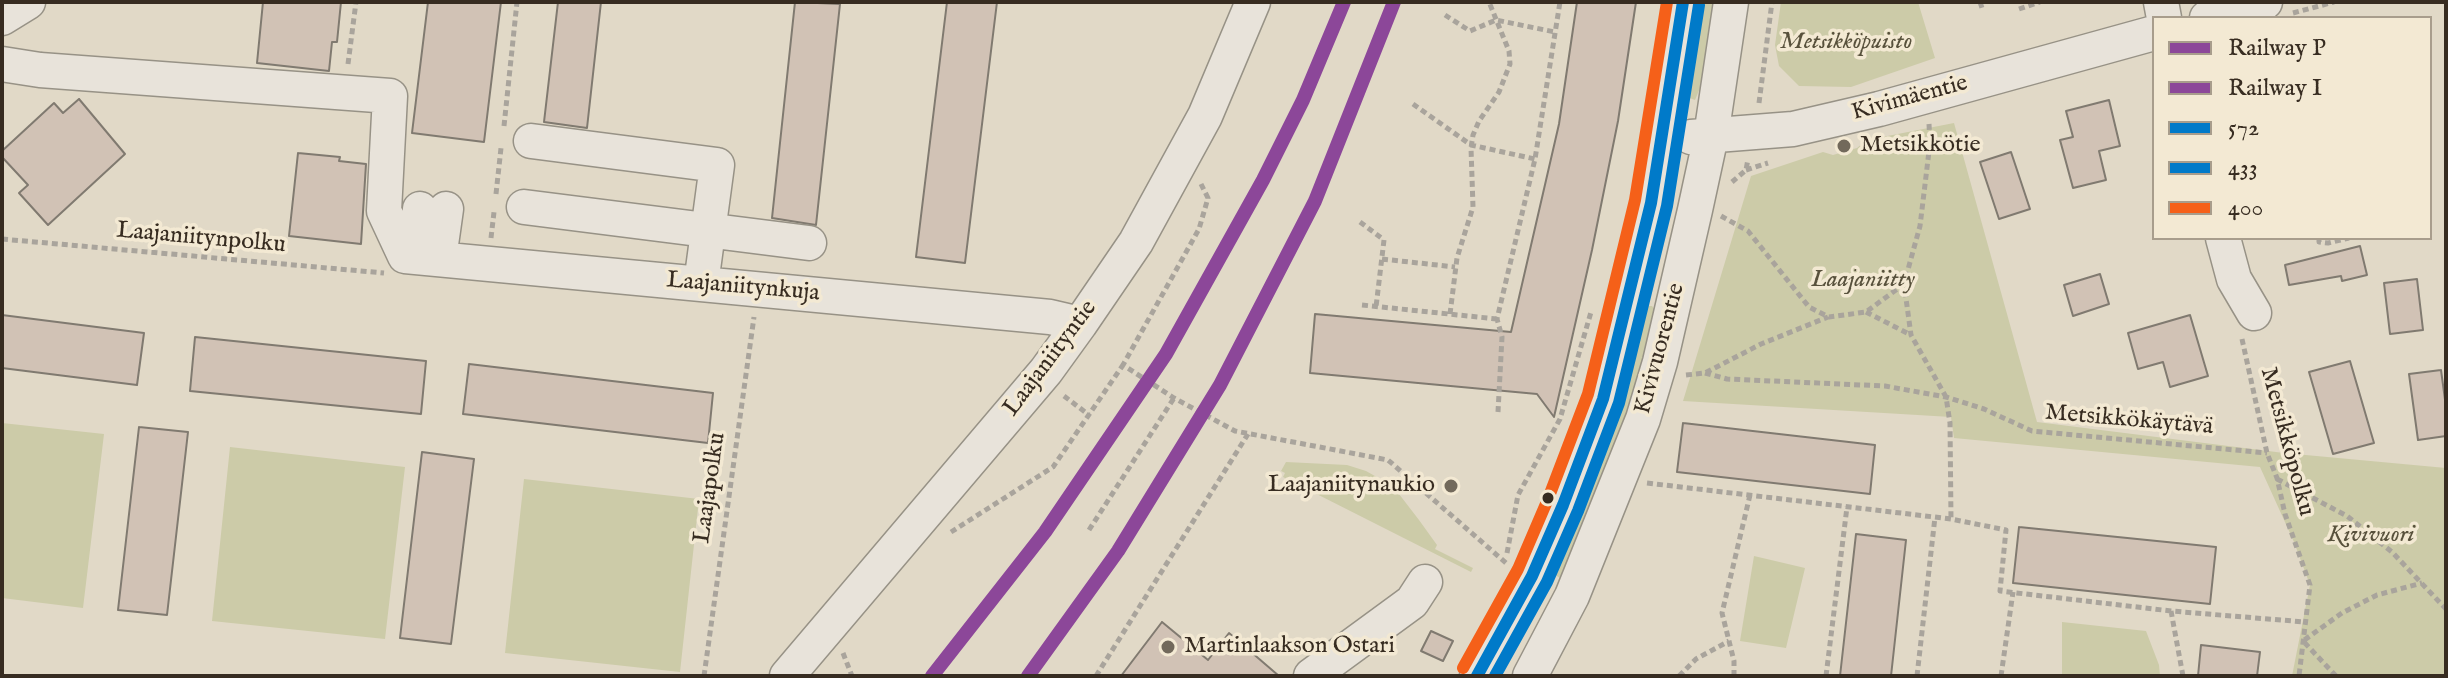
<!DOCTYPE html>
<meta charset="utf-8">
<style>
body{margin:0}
#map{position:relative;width:2448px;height:678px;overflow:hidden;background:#e1d9c7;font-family:"IM FELL English",serif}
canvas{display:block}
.frame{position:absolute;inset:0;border:4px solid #372c21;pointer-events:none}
.legend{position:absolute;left:2152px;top:16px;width:280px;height:224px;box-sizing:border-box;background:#f3e9d3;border:2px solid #a89d8c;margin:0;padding:10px 14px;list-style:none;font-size:24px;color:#372c21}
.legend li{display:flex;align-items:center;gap:16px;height:40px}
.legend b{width:40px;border:2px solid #a89d8c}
</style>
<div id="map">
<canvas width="2448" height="678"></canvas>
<div class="frame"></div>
<ul class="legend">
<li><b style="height:10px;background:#8c4799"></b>Railway P</li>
<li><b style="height:10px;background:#8c4799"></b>Railway I</li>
<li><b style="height:10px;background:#007ac9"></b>572</li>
<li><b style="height:10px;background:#007ac9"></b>433</li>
<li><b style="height:10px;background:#f56019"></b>400</li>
</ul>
</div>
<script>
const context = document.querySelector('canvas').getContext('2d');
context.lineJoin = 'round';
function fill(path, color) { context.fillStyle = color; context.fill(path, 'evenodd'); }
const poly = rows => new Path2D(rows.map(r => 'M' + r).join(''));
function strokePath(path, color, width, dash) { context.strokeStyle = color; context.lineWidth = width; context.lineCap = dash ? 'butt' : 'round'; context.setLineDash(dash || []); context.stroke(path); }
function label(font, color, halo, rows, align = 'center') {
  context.font = font + ' "IM FELL English",serif'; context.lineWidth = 7; context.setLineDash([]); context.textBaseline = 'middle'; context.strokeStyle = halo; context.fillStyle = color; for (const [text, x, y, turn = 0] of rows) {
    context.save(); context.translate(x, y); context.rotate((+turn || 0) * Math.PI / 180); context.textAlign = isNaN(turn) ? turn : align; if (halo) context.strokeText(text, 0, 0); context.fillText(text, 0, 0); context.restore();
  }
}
fill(poly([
 [1695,2,1714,2,1700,88,1695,100,1684,96],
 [1781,2,1918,2,1935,58,1851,87,1799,86,1779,66,1775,45],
 [1954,123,2037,422,2284,453,2446,468,2446,676,2292,676,2310,585,2294,542,2260,467,1954,438,1951,417,1683,401,1751,176,1823,152,1833,155,1857,148,1867,140],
 [1643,306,1652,306,1656,311,1645,364,1612,461,1562,579,1548,571],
 [2,423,104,434,83,608,2,598],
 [230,447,405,467,385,639,212,621],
 [1286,462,1347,465,1366,471,1382,480,1399,494,1419,520,1437,545,1435,549,1473,568,1471,572,1283,477,1285,473,1281,471],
 [524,479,699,499,680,672,505,653],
 [1754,556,1805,568,1786,648,1740,641],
 [2062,622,2146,631,2159,665,2160,676,2062,676]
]), '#cccba8');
const building = poly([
 [263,2,341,2,337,42,332,42,329,71,257,63,263,2],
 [428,2,501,2,484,142,412,133,428,2],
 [558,2,601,2,587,128,544,122,558,2],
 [795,2,840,4,816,225,772,218,795,2],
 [947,2,997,2,965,263,916,257,947,2],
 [1577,2,1636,2,1618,121,1592,250,1554,417,1537,394,1310,373,1315,314,1511,332,1559,124,1577,2],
 [79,99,125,154,48,225,19,193,28,185,2,157,2,151,54,103,63,113,79,99],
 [2109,100,2120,146,2099,151,2106,180,2073,188,2060,140,2073,137,2066,111,2109,100],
 [2011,152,2030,209,1999,219,1980,162,2011,152],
 [298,153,340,157,339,161,366,164,361,244,289,236,298,153],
 [2360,246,2367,275,2342,281,2341,276,2289,285,2285,265,2360,246],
 [2100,274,2109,304,2073,316,2064,285,2100,274],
 [2417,279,2423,330,2390,334,2384,283,2417,279],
 [2,315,144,333,137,385,2,368,2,315],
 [2190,315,2208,376,2170,387,2163,362,2138,369,2128,333,2190,315],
 [195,337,426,361,421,414,190,391,195,337],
 [2350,361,2374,443,2333,454,2309,372,2350,361],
 [469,364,713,393,708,443,463,414,469,364],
 [2441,370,2446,407,2446,436,2418,440,2409,374,2441,370],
 [1683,423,1875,445,1870,494,1677,472,1683,423],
 [139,427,188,432,167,615,118,610,139,427],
 [422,452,474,459,451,644,400,638,422,452],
 [2019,527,2216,547,2210,604,2013,583,2019,527],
 [1856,534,1906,540,1891,676,1840,676,1856,534],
 [1162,622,1208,660,1229,633,1279,676,1121,676,1162,622],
 [1431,631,1453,641,1443,661,1421,651,1431,631],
 [2201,645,2260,652,2257,676,2198,676,2201,645]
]);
fill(building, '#d1c2b5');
strokePath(building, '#807a70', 2);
const minor = poly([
 [2161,2,2164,18],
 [2,18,28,2],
 [2207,18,2265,2],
 [2,64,40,70,390,96,384,211,405,256,1050,317,1080,324],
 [1691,137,1793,129,1879,109,2154,33],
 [531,141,717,165,701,284],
 [524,207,809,243],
 [2223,238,2234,279,2254,313],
 [414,257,420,209],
 [439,259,446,209],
 [787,676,1046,371,1080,324,1136,242,1205,116,1253,2],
 [1311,676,1412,602,1425,582],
 [1477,676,1532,576,1563,505,1603,399,1651,203,1683,2],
 [1530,676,1572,596,1643,419,1660,362,1695,210,1711,136,1731,2]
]);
strokePath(minor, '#979286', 37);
strokePath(poly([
 [1980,2,1983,11],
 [2019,9,2040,2],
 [2293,13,2334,2],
 [1445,15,1470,31,1496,20,1555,32],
 [348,64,356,2],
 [1759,103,1772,2],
 [1413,104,1471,145,1535,159],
 [1929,124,1930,143,1920,226,1904,284,1911,335,1946,397,1950,423,1951,519],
 [504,126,517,2],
 [1746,170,1768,163],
 [1732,182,1746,170,1748,159],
 [1201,184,1208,198,1199,229,1123,365,1174,398,1235,431,1388,460,1506,563],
 [496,194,501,148],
 [1721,216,1748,231,1809,307,1829,317,1866,312,1904,284],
 [1360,222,1384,240,1376,307],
 [491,238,494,212],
 [2319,238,2319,242,2328,243,2349,238],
 [2,239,384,273],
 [1382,259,1455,267],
 [1362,305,1497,319],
 [1866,312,1911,335],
 [1450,314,1457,258,1473,207,1471,148,1473,135,1479,121,1499,92,1510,64,1509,51,1489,2],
 [2242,339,2267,453,2277,478,2285,514,2310,585,2299,676],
 [1705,373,1727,379,1885,386,1946,397,1984,409,2032,431,2267,453],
 [1686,375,1705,373,1761,344,1828,317],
 [1064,396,1089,415],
 [1498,412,1502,337,1497,319,1535,159,1560,2],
 [2277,479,2347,516,2392,552,2446,609],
 [1647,483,1951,519,2006,530,2000,591,2171,611,2305,622],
 [1089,530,1174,398],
 [951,532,1053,467,1123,365],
 [1507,553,1518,495,1560,419,1591,312],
 [2171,611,2183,676],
 [843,653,852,676],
 [704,676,754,317],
 [1096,676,1248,434],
 [1679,676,1696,659,1729,641],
 [1734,676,1734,661,1722,613,1750,495],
 [1826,676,1847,507],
 [1917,676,1935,517],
 [2001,676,2013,592],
 [2336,676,2303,641,2342,613,2377,595,2422,583]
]), '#a9a49c', 5, [6, 4]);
strokePath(minor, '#e8e3da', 34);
strokePath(poly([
 [1477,676,1532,576,1563,505,1603,399,1651,203,1683,2]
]), '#007ac9', 12);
strokePath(poly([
 [1495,676,1547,582,1578,511,1619,403,1667,206,1699,5]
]), '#007ac9', 12);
strokePath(poly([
 [1463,668,1518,569,1548,499,1588,394,1635,200,1667,2]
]), '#f56019', 12);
strokePath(poly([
 [932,676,1045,532,1166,354,1263,180,1303,100,1344,2]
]), '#8c4799', 14);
strokePath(poly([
 [1028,676,1118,551,1220,385,1315,201,1394,2]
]), '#8c4799', 14);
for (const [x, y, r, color] of [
 [1844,146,8,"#72695b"],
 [1451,486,8,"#72695b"],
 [1548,498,7,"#372c21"],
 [1168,647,8,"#72695b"]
]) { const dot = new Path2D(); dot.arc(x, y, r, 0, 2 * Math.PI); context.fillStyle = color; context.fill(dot); strokePath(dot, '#f3e9d3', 3); }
label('italic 24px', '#58513c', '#f3e9d3', [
 ["Metsikköpuisto",1846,43],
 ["Laajaniitty",1863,281],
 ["Kivivuori",2371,536]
]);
label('24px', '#372c21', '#f3e9d3', [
 ["Kivimäentie",1910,99,-15],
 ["Laajaniitynpolku",201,239,5],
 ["Laajaniitynkuja",743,288,5],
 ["Kivivuorentie",1661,349,-75],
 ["Laajaniityntie",1051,359,-53],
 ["Metsikkökäytävä",2129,421,5],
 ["Metsikköpolku",2286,442,75],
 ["Laajapolku",711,488,-82]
]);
label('24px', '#372c21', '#f3e9d3', [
 ["Metsikkötie",1860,146],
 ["Laajaniitynaukio",1435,486,"right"],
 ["Martinlaakson Ostari",1184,647]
], 'left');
</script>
